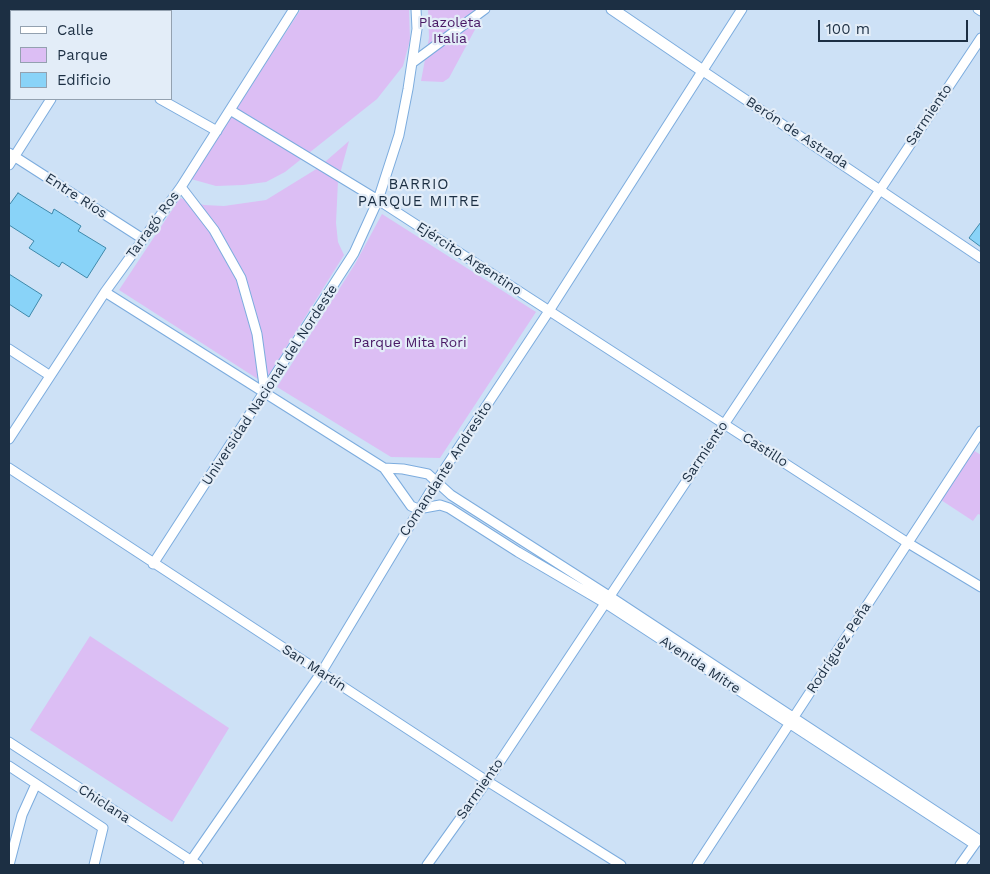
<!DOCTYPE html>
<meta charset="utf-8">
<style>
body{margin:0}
#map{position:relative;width:990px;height:874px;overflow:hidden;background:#cde1f6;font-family:"Work Sans",sans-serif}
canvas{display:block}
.frame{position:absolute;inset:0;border:10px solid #1c2f43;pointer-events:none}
.legend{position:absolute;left:10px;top:10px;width:162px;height:90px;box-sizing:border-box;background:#e3edf8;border:1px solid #93a1b0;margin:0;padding:6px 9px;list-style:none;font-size:15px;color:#1c2f43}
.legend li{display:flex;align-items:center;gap:10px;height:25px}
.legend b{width:25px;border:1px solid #93a1b0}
.scale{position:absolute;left:818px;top:20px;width:150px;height:22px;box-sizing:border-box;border:2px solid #1c2f43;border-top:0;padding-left:6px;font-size:15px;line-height:18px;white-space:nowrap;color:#1c2f43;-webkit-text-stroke:4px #e3edf8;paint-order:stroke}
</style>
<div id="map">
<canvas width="990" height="874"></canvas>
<div class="frame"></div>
<ul class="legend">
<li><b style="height:6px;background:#fff"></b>Calle</li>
<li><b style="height:14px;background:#dcbef4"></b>Parque</li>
<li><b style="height:14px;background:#89d3f8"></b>Edificio</li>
</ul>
<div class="scale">100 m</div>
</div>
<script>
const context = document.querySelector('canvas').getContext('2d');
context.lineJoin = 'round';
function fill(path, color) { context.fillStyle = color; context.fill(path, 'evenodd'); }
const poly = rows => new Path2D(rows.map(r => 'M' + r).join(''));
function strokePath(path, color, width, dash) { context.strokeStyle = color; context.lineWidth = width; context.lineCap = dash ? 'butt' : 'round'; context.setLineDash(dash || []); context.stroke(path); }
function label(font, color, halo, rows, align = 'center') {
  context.font = font + ' "Work Sans",sans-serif'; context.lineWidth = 4.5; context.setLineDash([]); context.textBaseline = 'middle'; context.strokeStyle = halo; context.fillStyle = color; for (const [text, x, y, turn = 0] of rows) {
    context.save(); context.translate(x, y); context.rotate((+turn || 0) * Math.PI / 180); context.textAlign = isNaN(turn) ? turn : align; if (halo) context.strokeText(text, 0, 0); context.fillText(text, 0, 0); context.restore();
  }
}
fill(poly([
 [301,9,409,9,410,40,403,66,377,99,285,172,266,182,243,185,216,186,191,179],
 [428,9,486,9,449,78,443,82,421,81,429,38],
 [349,141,338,181,336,223,338,242,344,255,264,383,119,290,180,198,204,205,224,206,266,200,318,168],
 [382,214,536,312,440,458,391,457,277,387,355,264],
 [973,450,981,455,981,515,978,514,973,521,941,500],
 [90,636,229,728,172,822,30,730]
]), '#dcbef4');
const building = poly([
 [18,193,52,214,54,209,81,226,78,231,106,248,87,278,62,262,59,267,29,248,34,241,9,225,9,203,10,204,18,193],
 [981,222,981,247,969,238,981,222],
 [9,274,42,295,29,317,9,304,9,274]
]);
fill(building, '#89d3f8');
strokePath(building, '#3e88aa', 1);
const minor = poly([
 [11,9,15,11],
 [416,9,417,29,408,89,399,135,378,200,908,543,981,587],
 [978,9,981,11],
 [109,11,110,9],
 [412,63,485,9],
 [703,71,981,258],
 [160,99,217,131],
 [9,153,143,239],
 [9,165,51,99],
 [181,187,214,230,241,278,257,334,265,393],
 [105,292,384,468,411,506,418,509],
 [9,349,49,375],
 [9,439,105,292,181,187,294,9],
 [9,468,487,781,621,865],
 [384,468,403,469,428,474,451,495,609,596,981,841],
 [418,509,440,505,449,508,518,552,605,603,974,844],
 [153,564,354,253,378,200,230,110],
 [9,742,198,865],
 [9,766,103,828,94,865],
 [9,865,22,815,36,784],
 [188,865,321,673,436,482,549,311,742,9],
 [427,865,487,781,981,38],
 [697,865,981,431],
 [960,865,977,841]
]);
const tertiary = poly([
 [612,9,703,71]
]);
strokePath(minor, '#7cacde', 11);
strokePath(tertiary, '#7cacde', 13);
strokePath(minor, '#fff', 9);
strokePath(tertiary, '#fff', 11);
label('14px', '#481764', '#e3edf8', [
 ["Plazoleta",450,23],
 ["Italia",450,39],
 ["Parque Mita Rori",410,343]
]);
label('14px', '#1c2f43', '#e3edf8', [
 ["Sarmiento",929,115,-56],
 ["Berón de Astrada",797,133,33],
 ["Entre Ríos",76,196,33],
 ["Tarragó Ros",153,225,-54],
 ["Ejército Argentino",469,259,33],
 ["Universidad Nacional del Nordeste",270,385,-57],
 ["Castillo",765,450,33],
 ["Sarmiento",705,452,-56],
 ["Comandante Andresito",446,469,-57],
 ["Rodríguez Peña",839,648,-57],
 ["Avenida Mitre",700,665,33],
 ["San Martín",314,668,33],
 ["Sarmiento",480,789,-55],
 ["Chiclana",104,804,33]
]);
context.letterSpacing = '1px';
label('15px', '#1c2f43', '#e3edf8', [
 ["BARRIO",419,185],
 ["PARQUE MITRE",419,202]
]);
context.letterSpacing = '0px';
</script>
